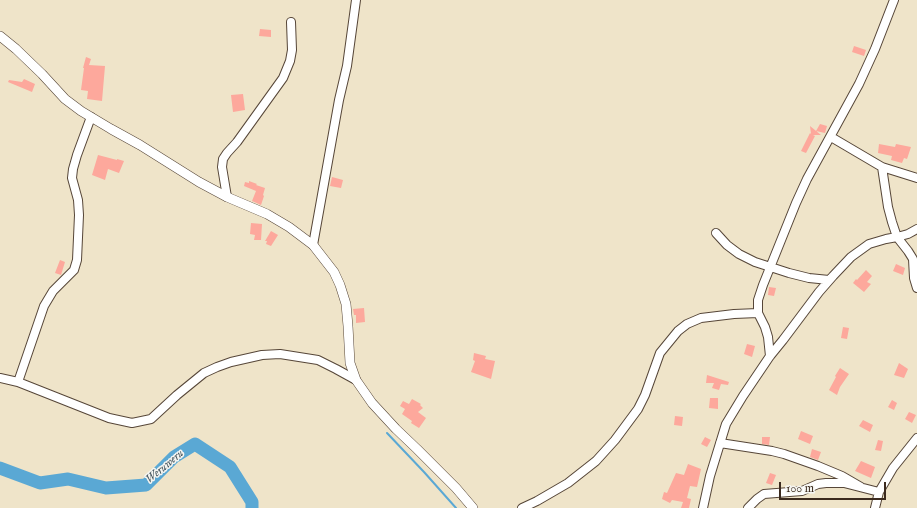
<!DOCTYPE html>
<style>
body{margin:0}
#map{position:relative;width:917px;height:508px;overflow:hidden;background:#efe4c9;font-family:"IM FELL English",serif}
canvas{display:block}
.scale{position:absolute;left:779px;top:482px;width:107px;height:18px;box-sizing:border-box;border:2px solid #3b2a1e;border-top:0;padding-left:5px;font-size:12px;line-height:14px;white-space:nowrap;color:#3b2a1e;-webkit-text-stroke:3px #f6f6f2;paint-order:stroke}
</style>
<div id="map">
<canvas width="917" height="508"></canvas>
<div class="scale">100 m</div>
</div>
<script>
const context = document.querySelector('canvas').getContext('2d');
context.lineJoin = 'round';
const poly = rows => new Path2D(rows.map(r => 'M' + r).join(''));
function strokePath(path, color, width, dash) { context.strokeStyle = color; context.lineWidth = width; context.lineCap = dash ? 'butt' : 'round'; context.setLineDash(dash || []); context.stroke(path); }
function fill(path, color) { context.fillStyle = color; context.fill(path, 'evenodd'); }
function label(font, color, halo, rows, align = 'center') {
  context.font = font + ' "IM FELL English",serif'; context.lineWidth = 3; context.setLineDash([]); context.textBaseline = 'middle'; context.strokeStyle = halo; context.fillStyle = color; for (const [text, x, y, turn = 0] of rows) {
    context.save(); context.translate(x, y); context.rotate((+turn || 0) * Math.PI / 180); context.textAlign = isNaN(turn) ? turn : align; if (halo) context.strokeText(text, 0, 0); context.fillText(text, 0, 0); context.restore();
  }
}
strokePath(poly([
 [387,433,424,472,456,508]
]), '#5aa8d4', 2);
strokePath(poly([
 [0,468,40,483,68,479,106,488,146,485,174,457,195,444,230,467,252,502,252,508]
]), '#5aa8d4', 13);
fill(poly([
 [260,29,271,30,271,37,259,36],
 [854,46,866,50,864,56,852,52],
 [86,57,91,59,89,65,105,66,102,101,87,99,88,91,81,90,84,68,83,68],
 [24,79,35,84,32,92,8,82,9,80,22,82],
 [243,94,245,110,233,112,231,95],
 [820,124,827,126,825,133,816,131],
 [810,126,821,135,813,135,815,136,806,153,801,151,810,133,811,134],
 [879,144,895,147,896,144,911,147,907,159,904,158,902,163,891,160,892,156,878,153],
 [98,155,117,160,117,159,124,161,119,173,108,169,105,180,92,175],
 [332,177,343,180,341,188,330,186],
 [249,181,257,184,256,185,265,188,263,195,264,196,261,205,252,201,256,191,244,186,245,182,249,183],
 [251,223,262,224,261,240,254,240,255,235,250,234],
 [271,231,278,235,271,246,266,244,267,241,265,241],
 [60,260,65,262,61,275,55,273],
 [896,264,905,268,903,275,893,271],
 [866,270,872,276,867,282,871,284,864,292,853,283,856,279,857,280],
 [769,287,776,288,774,296,768,295],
 [364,308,365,322,356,323,356,315,354,315,353,309],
 [843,327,849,328,847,339,841,338],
 [747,344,755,346,752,357,744,354],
 [474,353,486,356,485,359,495,361,491,379,471,372,475,361,473,360],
 [899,363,908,369,904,378,894,375],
 [840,368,849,374,840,387,837,395,829,390,836,377,835,376],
 [707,375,729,382,728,385,721,384,719,390,712,388,714,383,706,383],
 [710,398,718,398,718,409,709,408],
 [412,399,421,404,420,405,423,408,418,412,426,418,419,428,411,423,412,421,402,414,405,409,400,406,403,401,409,404],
 [892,400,897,403,894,410,888,407],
 [909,412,916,415,912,423,905,419],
 [675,416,683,417,682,426,674,425],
 [863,420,873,425,870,432,859,426],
 [801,431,813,436,810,444,798,439],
 [705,437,711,440,707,447,701,444],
 [762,437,770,437,769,445,762,444],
 [878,440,883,441,881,451,875,450],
 [812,449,821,452,818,460,810,457],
 [861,461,875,467,871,478,855,471],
 [688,464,701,469,697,487,690,486,687,498,691,499,689,508,681,508,683,502,672,500,670,503,662,499,664,492,667,493,676,473,684,475],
 [770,473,776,475,772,485,766,483]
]), '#fda89c');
const minor = poly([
 [831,137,882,167,917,178],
 [882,167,888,207,892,222,897,237,908,251,913,259,914,278,917,288],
 [227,197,222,167,223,159,227,153,237,142,283,78,290,61,292,50,291,22],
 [716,233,727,245,739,254,755,262,789,273,809,278,829,280],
 [313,245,339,100,347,66,356,0],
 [770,356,768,337,765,327,758,313,758,300,763,285,796,203,807,179,859,84,875,49,894,0],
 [0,378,18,382,109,418,132,423,151,419,177,395,204,373,217,367,231,362,262,355,280,354,318,360,336,369,356,380],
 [18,382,44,306,53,291,74,270,77,260,79,215,78,200,72,178,73,169,77,155,91,117],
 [720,443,772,451,784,454,818,466,842,476,861,487],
 [522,508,537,501,568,483,596,461,615,440,638,409,645,395,660,353,678,331,687,324,701,318,734,314,758,313],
 [703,508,710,476,726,424,743,396,770,356,783,340,819,292,833,276,851,257,869,244,886,239,897,237,908,234,917,229],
 [748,508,757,499,764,494,802,491,818,484,826,483,844,483,879,492],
 [875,508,879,492,893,468,917,438]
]);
const tertiary = poly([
 [0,36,16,49,42,74,65,99,81,111,111,129,140,145,199,182,227,197,267,214,289,227,313,245,334,272,340,285,346,304,348,326,350,363,356,380,372,403,396,429,417,449,456,488,473,508]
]);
strokePath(minor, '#564638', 10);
strokePath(tertiary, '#564638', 10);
strokePath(minor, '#fff', 8);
strokePath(tertiary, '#fff', 9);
label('italic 12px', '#46565e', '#f6f6f2', [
 ["Weruweru",165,467,-40]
]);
</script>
